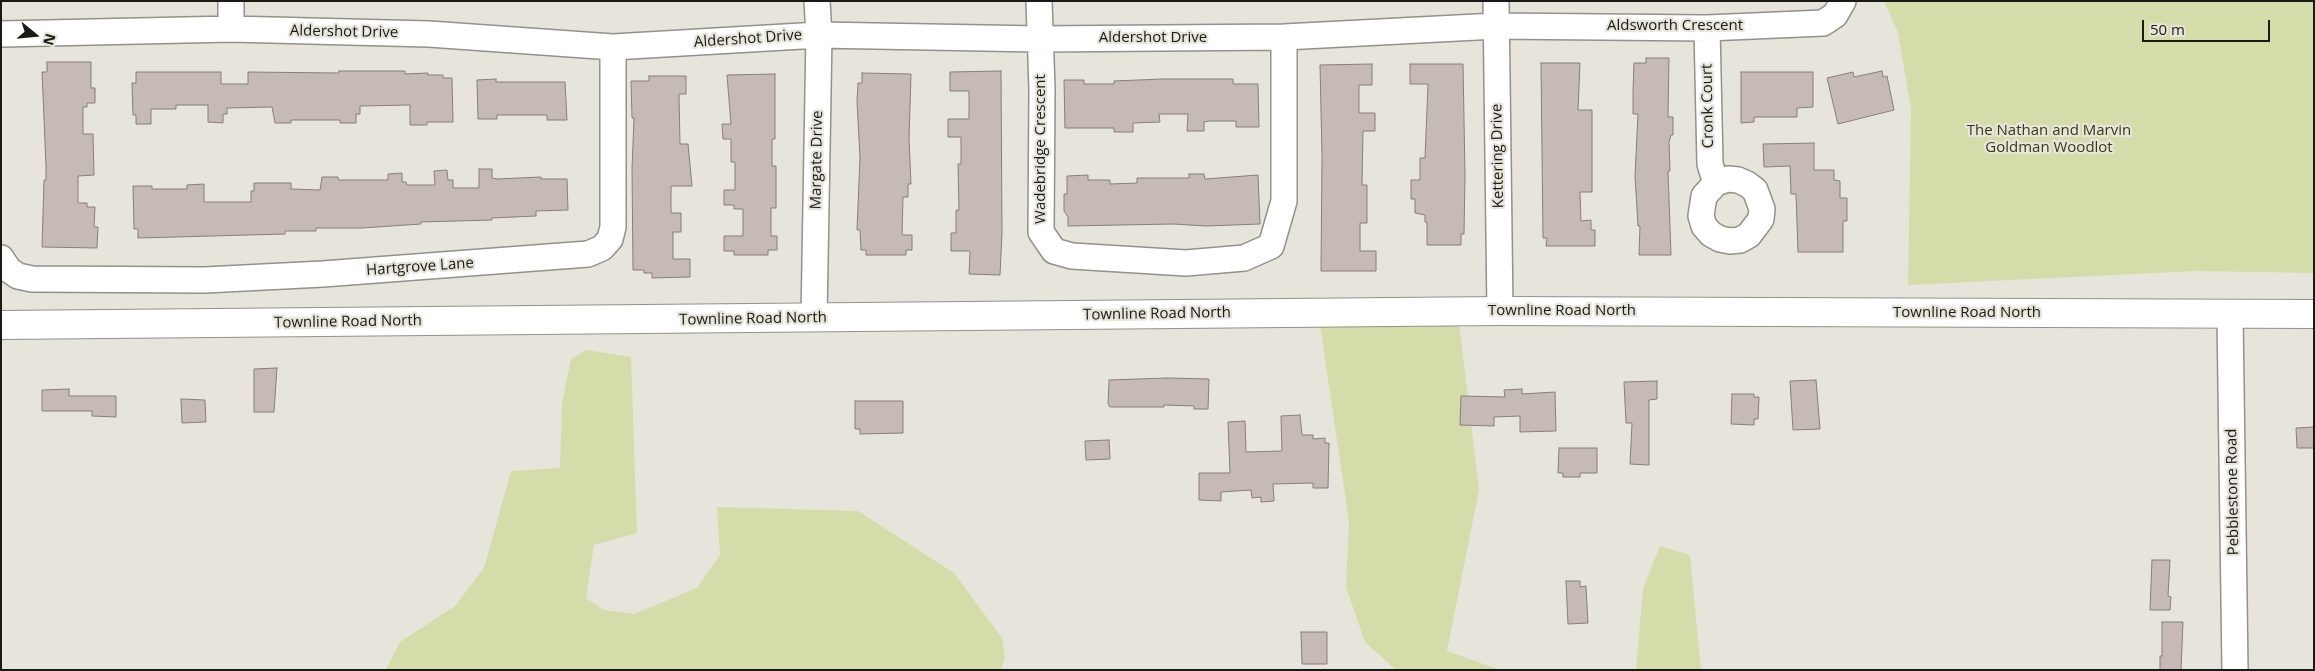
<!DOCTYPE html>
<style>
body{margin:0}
#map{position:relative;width:2315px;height:671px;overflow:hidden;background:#e7e5db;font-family:"Open Sans",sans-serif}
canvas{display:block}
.frame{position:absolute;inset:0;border:2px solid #191915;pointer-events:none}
.north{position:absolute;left:10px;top:10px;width:50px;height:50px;-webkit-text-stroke:4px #e7e5db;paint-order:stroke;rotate:107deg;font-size:14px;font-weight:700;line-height:20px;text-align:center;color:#191915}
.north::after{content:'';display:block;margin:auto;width:18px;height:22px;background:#191915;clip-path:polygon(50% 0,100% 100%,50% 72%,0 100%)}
.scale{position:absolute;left:2142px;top:20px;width:128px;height:22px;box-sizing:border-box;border:2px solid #191915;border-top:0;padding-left:6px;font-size:15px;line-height:18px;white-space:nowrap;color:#191915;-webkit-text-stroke:4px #e7e5db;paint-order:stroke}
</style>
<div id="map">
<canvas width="2315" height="671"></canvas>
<div class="frame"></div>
<div class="north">N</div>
<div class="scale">50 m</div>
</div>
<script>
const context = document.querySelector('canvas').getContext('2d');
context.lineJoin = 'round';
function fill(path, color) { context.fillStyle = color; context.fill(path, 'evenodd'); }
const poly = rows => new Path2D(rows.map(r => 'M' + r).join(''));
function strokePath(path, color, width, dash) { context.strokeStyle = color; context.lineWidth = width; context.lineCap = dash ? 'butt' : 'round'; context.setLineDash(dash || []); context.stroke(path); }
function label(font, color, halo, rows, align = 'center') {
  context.font = font + ' "Open Sans",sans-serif'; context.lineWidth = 4.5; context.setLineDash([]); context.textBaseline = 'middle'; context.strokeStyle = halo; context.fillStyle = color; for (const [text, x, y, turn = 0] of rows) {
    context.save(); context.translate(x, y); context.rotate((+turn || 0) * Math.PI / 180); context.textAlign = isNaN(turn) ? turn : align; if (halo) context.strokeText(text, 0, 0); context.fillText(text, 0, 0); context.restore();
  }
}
fill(poly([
 [1884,1,2314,1,2314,273,2196,271,1908,285,1911,108,1898,33],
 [1459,323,1479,490,1447,651,1500,670,1396,670,1365,642,1346,587,1349,521,1320,325],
 [586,350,631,357,637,533,594,545,586,598,604,610,634,614,697,588,720,555,717,507,858,511,954,573,1002,638,1005,657,1001,670,386,670,400,642,455,606,484,568,511,471,560,468,562,403,571,359],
 [1660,546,1690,555,1701,670,1636,670,1643,588]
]), '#d4dca9');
const building = poly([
 [1646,58,1669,58,1668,117,1673,117,1673,135,1671,135,1669,142,1670,171,1668,171,1671,255,1639,255,1640,226,1638,226,1635,176,1638,114,1633,114,1633,91,1634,63,1646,63,1646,58],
 [47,62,91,62,91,88,95,88,95,103,87,103,87,107,83,107,83,134,93,134,94,175,78,176,78,203,87,203,87,207,95,207,94,227,98,227,97,248,42,247,44,180,46,180,46,166,42,72,47,72,47,62],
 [1541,63,1580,63,1578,110,1592,110,1592,192,1580,192,1581,221,1591,220,1591,230,1595,230,1595,246,1546,246,1547,238,1543,238,1541,63],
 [1372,64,1372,85,1359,85,1359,113,1375,113,1375,131,1363,131,1362,185,1367,185,1367,223,1360,223,1360,251,1376,251,1376,271,1321,271,1322,155,1320,65,1372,64],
 [1410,64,1463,64,1465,176,1464,234,1461,234,1461,245,1427,245,1427,222,1425,222,1425,215,1415,213,1415,199,1411,199,1411,180,1420,180,1420,158,1425,158,1428,84,1410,84,1410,64],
 [339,71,405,71,405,74,428,73,428,75,443,75,443,78,452,78,453,122,427,122,427,125,410,125,410,105,360,106,360,114,356,114,356,123,340,123,340,120,291,120,291,123,275,123,272,107,227,108,227,114,223,114,223,123,208,122,208,105,176,105,176,109,151,109,151,124,136,124,136,115,133,115,132,83,136,83,136,72,221,72,221,84,248,84,248,72,339,73,339,71],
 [1001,71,1002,233,1000,275,969,274,970,251,951,251,951,233,956,233,956,210,959,210,958,164,961,164,961,137,948,137,948,119,969,119,969,91,950,91,950,72,1001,71],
 [1882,71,1883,77,1887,76,1894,110,1838,124,1827,78,1853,72,1854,77,1882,71],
 [1741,72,1813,72,1813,107,1797,108,1797,117,1754,117,1754,122,1741,123,1741,72],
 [862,73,911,74,909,138,911,184,908,184,908,197,903,197,902,235,912,235,912,250,906,250,906,255,866,255,866,250,861,250,860,230,857,230,860,158,857,101,858,83,862,83,862,73],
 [775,74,775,139,772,139,772,166,776,166,776,208,771,208,771,236,777,236,777,250,768,250,768,255,734,255,734,251,724,251,724,236,743,236,743,209,734,209,734,205,724,205,724,190,735,190,735,162,731,162,731,139,723,139,722,124,731,124,727,75,775,74],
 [649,76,686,76,686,94,679,94,680,144,688,144,692,186,671,186,671,213,681,213,681,232,673,232,673,259,690,259,690,277,652,278,652,273,644,273,644,270,633,270,632,169,634,118,632,118,631,81,649,81,649,76],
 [496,79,496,82,565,82,567,120,547,120,547,115,497,115,497,119,478,119,477,80,496,79],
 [1163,79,1233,79,1233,84,1258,84,1259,127,1236,127,1236,121,1210,121,1204,122,1204,131,1187,131,1188,114,1159,114,1160,122,1133,123,1133,132,1114,132,1114,128,1065,128,1064,80,1084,80,1084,84,1114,84,1114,81,1163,79],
 [1814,143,1814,170,1834,170,1834,180,1840,181,1840,198,1847,198,1847,221,1843,221,1843,252,1798,252,1796,194,1791,194,1790,166,1764,167,1763,144,1814,143],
 [479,169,492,169,492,178,497,179,541,177,541,179,567,179,568,210,536,211,536,216,492,218,492,220,421,222,421,224,362,228,316,228,316,231,285,231,285,234,138,238,138,229,134,229,133,186,152,186,152,189,187,189,187,185,204,184,204,202,251,202,251,191,254,191,254,183,291,183,291,189,320,190,322,177,338,177,338,180,388,180,388,174,402,173,402,182,406,182,407,185,435,185,434,171,447,170,448,180,453,180,453,188,479,188,479,169],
 [1189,174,1204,174,1205,179,1258,175,1260,224,1206,226,1173,224,1068,226,1068,217,1064,211,1064,194,1067,194,1067,176,1088,175,1088,180,1110,180,1110,184,1137,183,1137,178,1189,178,1189,174],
 [277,368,274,412,254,412,254,369,277,368],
 [1167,378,1209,379,1208,409,1194,409,1194,406,1164,405,1164,407,1110,407,1108,404,1109,380,1167,378],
 [1816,380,1820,429,1793,430,1790,381,1816,380],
 [1657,381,1657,399,1649,400,1649,465,1630,464,1632,423,1626,423,1624,382,1657,381],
 [69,389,69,396,116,396,116,417,92,416,92,411,42,411,42,390,69,389],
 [1522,389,1522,394,1555,392,1556,431,1520,432,1520,416,1494,417,1494,426,1460,425,1461,396,1505,397,1504,390,1522,389],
 [1732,394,1754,394,1754,397,1759,397,1758,419,1754,419,1754,425,1731,424,1732,394],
 [181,399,205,400,206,422,182,423,181,399],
 [855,401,903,401,903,433,860,434,860,429,855,429,855,401],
 [1300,415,1302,435,1313,435,1313,439,1325,438,1325,443,1329,443,1328,488,1313,488,1313,483,1273,484,1274,501,1261,502,1261,497,1252,498,1251,490,1221,492,1221,501,1199,500,1199,473,1230,473,1228,422,1245,421,1246,452,1282,451,1281,416,1300,415],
 [2314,427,2314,448,2297,448,2296,428,2314,427],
 [1109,440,1110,459,1086,460,1085,441,1109,440],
 [1559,448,1597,448,1597,473,1580,473,1580,477,1563,477,1563,473,1558,473,1559,448],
 [2152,560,2170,560,2168,596,2171,597,2170,610,2150,610,2152,560],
 [1566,581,1580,581,1580,587,1586,586,1588,623,1568,624,1566,581],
 [2162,622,2183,622,2181,670,2160,670,2160,656,2162,656,2162,622],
 [1301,632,1327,632,1327,664,1302,664,1301,632]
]);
fill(building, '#c5bab6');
strokePath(building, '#887d7a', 1);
const minor = poly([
 [231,1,231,29],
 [1039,1,1042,89,1041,232,1054,251,1072,256,1186,263,1244,258,1271,246,1284,201,1284,37],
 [1496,1,1500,311],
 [1707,28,1710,164,1716,183,1704,196,1701,216,1704,226,1711,234,1720,239,1730,241,1740,240,1749,235,1761,219,1762,209,1755,190,1747,184,1738,180,1728,179,1716,183],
 [1,34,231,29,429,34,613,47,819,35,1039,39,1284,37,1496,26,1707,28,1823,23,1835,15,1843,1],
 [1,258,9,270,18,276,32,279,205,280,323,274,588,254,602,248,610,239,613,227,613,47],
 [2230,315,2235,670],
 [814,318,819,35,817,1]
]);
const major = poly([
 [1,325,1500,311,2314,314]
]);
strokePath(minor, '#939188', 28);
strokePath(major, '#939188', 30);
strokePath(minor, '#fff', 25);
strokePath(major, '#fff', 28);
label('15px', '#191915', '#e7e5db', [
 ["Aldsworth Crescent",1675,26],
 ["Aldershot Drive",344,32,1],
 ["Aldershot Drive",1153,38],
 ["Aldershot Drive",748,39,-4],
 ["Cronk Court",1708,106,-91],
 ["Wadebridge Crescent",1041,149,-90],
 ["Kettering Drive",1498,156,-91],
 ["Margate Drive",817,160,-89],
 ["Hartgrove Lane",420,267,-4],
 ["Townline Road North",1562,311],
 ["Townline Road North",1967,313],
 ["Townline Road North",1157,314,-1],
 ["Townline Road North",753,319,-1],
 ["Townline Road North",348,322,-1],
 ["Pebblestone Road",2233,492,-91]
]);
label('15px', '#363b0e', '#e7e5db', [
 ["The Nathan and Marvin",2049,131],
 ["Goldman Woodlot",2049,148]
]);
</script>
